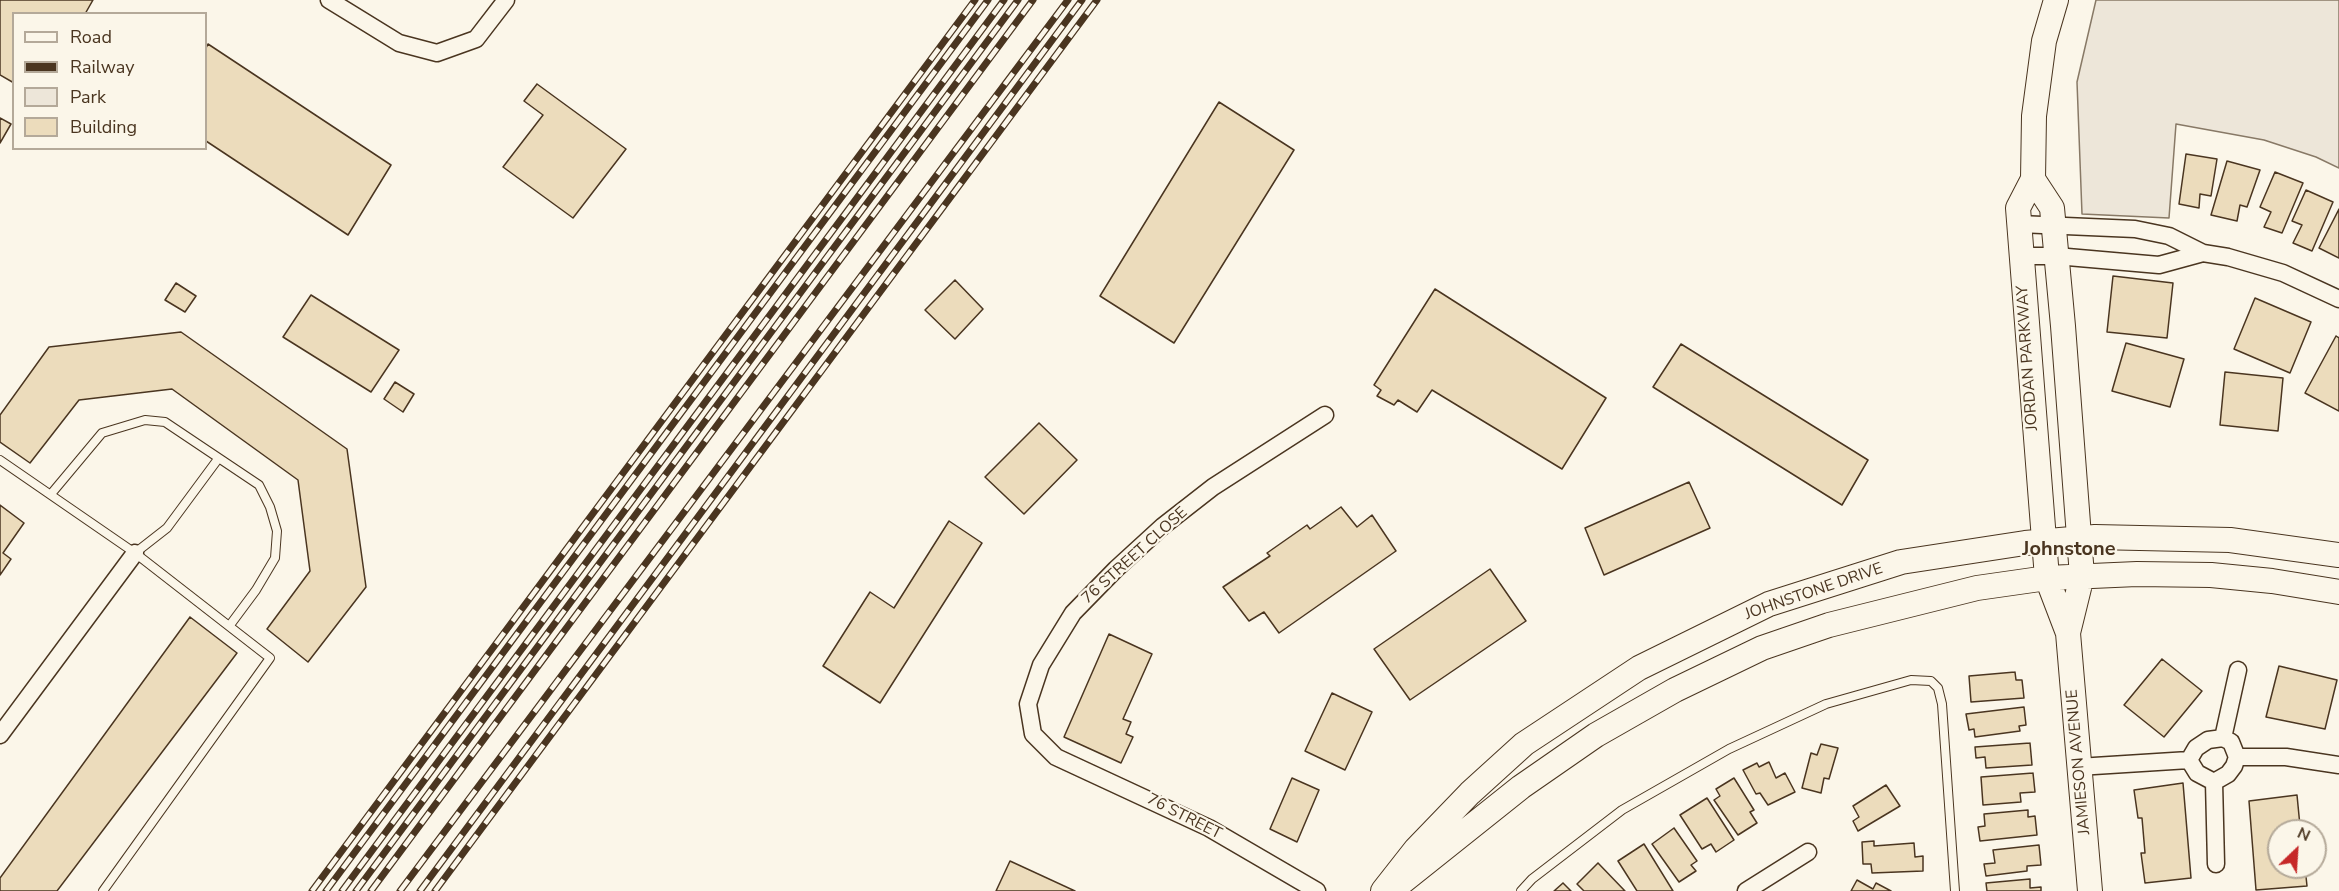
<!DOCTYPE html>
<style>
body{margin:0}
#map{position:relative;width:2339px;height:891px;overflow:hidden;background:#fbf6e9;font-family:"Nunito Sans",sans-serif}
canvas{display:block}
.legend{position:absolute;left:12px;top:12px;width:195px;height:138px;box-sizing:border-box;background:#fbf6e9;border:2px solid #b4a999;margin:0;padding:8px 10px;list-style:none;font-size:18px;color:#4a3520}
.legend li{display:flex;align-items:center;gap:12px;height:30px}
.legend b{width:30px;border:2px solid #b4a999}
.north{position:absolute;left:2267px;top:819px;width:60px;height:60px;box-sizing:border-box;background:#fbf6e9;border:2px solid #b4a999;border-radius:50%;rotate:25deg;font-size:16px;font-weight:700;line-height:24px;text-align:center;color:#4a3520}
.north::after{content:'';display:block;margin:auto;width:21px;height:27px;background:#c62828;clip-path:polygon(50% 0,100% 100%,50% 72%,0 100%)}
</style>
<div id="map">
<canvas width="2339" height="891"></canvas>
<ul class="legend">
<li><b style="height:8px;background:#fbf6e9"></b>Road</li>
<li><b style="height:8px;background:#4a3520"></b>Railway</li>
<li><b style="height:16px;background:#ede6d9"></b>Park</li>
<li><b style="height:16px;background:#ecdcbc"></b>Building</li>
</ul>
<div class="north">N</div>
</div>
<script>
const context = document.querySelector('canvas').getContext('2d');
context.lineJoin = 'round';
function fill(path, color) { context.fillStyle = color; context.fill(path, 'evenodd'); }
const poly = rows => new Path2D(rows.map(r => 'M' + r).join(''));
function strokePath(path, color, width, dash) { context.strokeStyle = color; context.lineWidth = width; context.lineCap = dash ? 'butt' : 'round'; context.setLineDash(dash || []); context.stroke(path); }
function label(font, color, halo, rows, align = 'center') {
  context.font = font + ' "Nunito Sans",sans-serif'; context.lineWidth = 4.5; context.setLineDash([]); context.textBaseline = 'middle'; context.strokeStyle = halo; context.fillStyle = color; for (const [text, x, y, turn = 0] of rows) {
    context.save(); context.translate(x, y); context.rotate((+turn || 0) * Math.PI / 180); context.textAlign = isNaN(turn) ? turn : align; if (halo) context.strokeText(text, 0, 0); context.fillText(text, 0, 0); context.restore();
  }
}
const green = poly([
 [2096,0,2339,0,2339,168,2316,157,2264,140,2176,124,2169,218,2082,214,2077,82,2096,0]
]);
fill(green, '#ede6d9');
strokePath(green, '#887966', 1.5);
const building = poly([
 [0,0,93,0,85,14,14,14,14,83,0,75,0,0],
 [208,44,391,165,348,235,206,141,206,48,208,44],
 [537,84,626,149,573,218,503,167,543,115,524,101,537,84],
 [1219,102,1294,150,1174,343,1100,296,1219,102],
 [0,118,11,124,0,143,0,118],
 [2186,154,2217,159,2211,196,2200,194,2199,208,2179,204,2186,154],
 [2227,161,2260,170,2247,207,2240,205,2237,221,2211,215,2227,161],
 [2275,172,2303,183,2282,233,2264,227,2271,212,2260,207,2275,172],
 [2306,190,2333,202,2312,251,2293,243,2302,225,2292,221,2306,190],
 [2339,209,2339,258,2319,248,2339,209],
 [2113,276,2173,283,2167,338,2107,332,2113,276],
 [955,280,983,309,955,339,925,310,955,280],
 [176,283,196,296,185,312,165,300,176,283],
 [1435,289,1606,398,1562,469,1432,390,1417,412,1398,400,1394,405,1377,396,1381,390,1374,385,1435,289],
 [311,295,399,350,371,392,283,337,311,295],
 [2255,298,2311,322,2290,373,2234,349,2255,298],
 [181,332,347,449,366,587,308,662,267,629,310,571,298,480,172,389,79,400,30,463,0,442,0,415,49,347,181,332],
 [2336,336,2339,338,2339,411,2305,393,2336,336],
 [2126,343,2184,359,2170,407,2112,391,2126,343],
 [1681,344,1868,460,1842,505,1653,387,1681,344],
 [2225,372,2283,378,2278,431,2220,425,2225,372],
 [395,382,414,394,403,412,384,399,395,382],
 [1039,423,1077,460,1024,514,985,477,1039,423],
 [1689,482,1710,528,1604,575,1585,528,1689,482],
 [0,505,24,523,3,553,11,559,0,575,0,505],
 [1341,507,1357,527,1372,515,1396,551,1279,633,1264,612,1249,621,1223,587,1270,556,1267,553,1307,525,1310,529,1341,507],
 [949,521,982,543,880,703,823,666,870,592,894,608,949,521],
 [1490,569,1526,621,1410,700,1374,649,1490,569],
 [190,617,237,653,57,891,0,891,0,878,190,617],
 [1109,634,1152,654,1123,719,1131,722,1126,734,1133,737,1121,763,1064,737,1109,634],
 [2162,659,2202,691,2164,737,2124,705,2162,659],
 [2279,666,2337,680,2325,729,2266,717,2279,666],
 [2015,672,2016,680,2022,680,2024,698,1971,702,1969,676,2015,672],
 [1332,693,1372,712,1345,770,1305,751,1332,693],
 [2024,707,2026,725,2019,726,2020,731,1975,737,1974,729,1969,730,1966,714,2024,707],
 [2030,743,2032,765,1986,768,1985,757,1976,758,1975,747,2030,743],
 [1821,744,1838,748,1829,779,1824,778,1821,793,1802,788,1811,753,1817,755,1821,744],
 [1769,762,1776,778,1785,773,1795,792,1768,805,1760,793,1756,794,1743,770,1757,763,1759,767,1769,762],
 [2033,773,2035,792,2020,793,2021,802,1983,805,1981,777,2033,773],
 [1292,778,1319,790,1297,842,1270,829,1292,778],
 [1734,778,1754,810,1750,812,1757,823,1738,835,1714,800,1720,796,1716,789,1734,778],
 [2183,783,2191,878,2145,883,2141,853,2145,853,2142,818,2138,818,2134,790,2183,783],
 [1886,785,1900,806,1858,831,1853,821,1859,817,1853,806,1886,785],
 [2297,795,2300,826,2296,827,2296,831,2279,831,2279,867,2305,867,2307,886,2256,890,2249,801,2297,795],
 [1707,798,1734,840,1716,852,1711,844,1702,849,1680,815,1707,798],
 [2028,810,2028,817,2035,816,2037,835,1980,841,1978,827,1985,826,1984,814,2028,810],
 [1674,828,1697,861,1691,865,1696,871,1679,882,1652,844,1674,828],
 [1874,841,1874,846,1914,843,1915,857,1923,856,1923,871,1872,873,1871,864,1863,864,1862,842,1874,841],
 [1644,844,1673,891,1637,891,1618,861,1644,844],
 [2039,845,2041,865,2027,866,2027,871,1986,876,1984,864,1995,863,1993,850,2039,845],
 [1010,861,1075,891,996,891,1010,861],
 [1598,863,1625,891,1584,891,1577,884,1598,863],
 [2030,879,2030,888,2041,887,2041,891,1987,891,1986,883,2030,879],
 [1857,880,1873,889,1876,883,1891,891,1851,891,1857,880],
 [1563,883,1571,891,1554,891,1563,883]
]);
fill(building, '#ecdcbc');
strokePath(building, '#4a3520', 1.5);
const lane = poly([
 [0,460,135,553,270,658,103,891],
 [51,494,102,433,145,420,165,422,259,485,270,507,277,531,275,558,256,590,230,625],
 [135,553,167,528,218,459],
 [1521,891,1532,879,1622,810,1729,749,1826,704,1911,680,1931,681,1938,688,1942,704,1955,891]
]);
const street = poly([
 [329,0,399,43,437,53,476,39,506,0],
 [2019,224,2135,229,2169,236,2203,253,2228,257,2283,273,2339,299],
 [2020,256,2056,256,2159,265,2203,253],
 [0,735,135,553],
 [2223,738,2238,670],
 [2237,757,2286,757,2339,765],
 [2189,760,2196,748,2208,740,2223,738,2231,742,2237,757,2234,766,2228,774,2214,782],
 [2189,760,2197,773,2214,782],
 [2078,767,2189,760],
 [2214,782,2216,864],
 [1317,891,1209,828,1056,757,1033,734,1028,704,1041,665,1073,613,1116,569,1163,526,1213,487,1325,415],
 [1746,891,1808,852]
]);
const secondary = poly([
 [2056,0,2044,41,2034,116,2033,179,2018,208,2047,578,2068,633,2090,891],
 [2033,179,2052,208,2063,326,2082,576,2068,633],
 [1402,882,1521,787,1596,735,1675,690,1762,648,1829,625,1977,588,2047,578,2137,574,2211,575,2272,581,2339,592],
 [1383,891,1416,849,1470,793,1524,744,1639,668,1769,604,1901,562,2025,543,2095,537,2230,540,2339,555]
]);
strokePath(lane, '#4a3520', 10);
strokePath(street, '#4a3520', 19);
strokePath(secondary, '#4a3520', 26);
strokePath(lane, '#fbf6e9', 8);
strokePath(street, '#fbf6e9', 16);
strokePath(secondary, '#fbf6e9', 24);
const rail = poly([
 [312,891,975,0],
 [326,891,988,0],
 [342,891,1004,0],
 [356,891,1018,0],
 [371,891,1033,0],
 [400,891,1068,0],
 [420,891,1082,0],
 [435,891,1097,0]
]);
strokePath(rail, '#4a3520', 7);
strokePath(rail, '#fbf6e9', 4.5, [14]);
label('16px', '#4a3520', '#fbf6e9', [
 ["JORDAN PARKWAY",2028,358,-94],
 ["76 STREET CLOSE",1135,556,-42],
 ["JOHNSTONE DRIVE",1814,592,-19],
 ["JAMIESON AVENUE",2079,762,-95],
 ["76 STREET",1184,817,27]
]);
label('bold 20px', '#4a3520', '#fbf6e9', [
 ["Johnstone",2069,550]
]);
</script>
